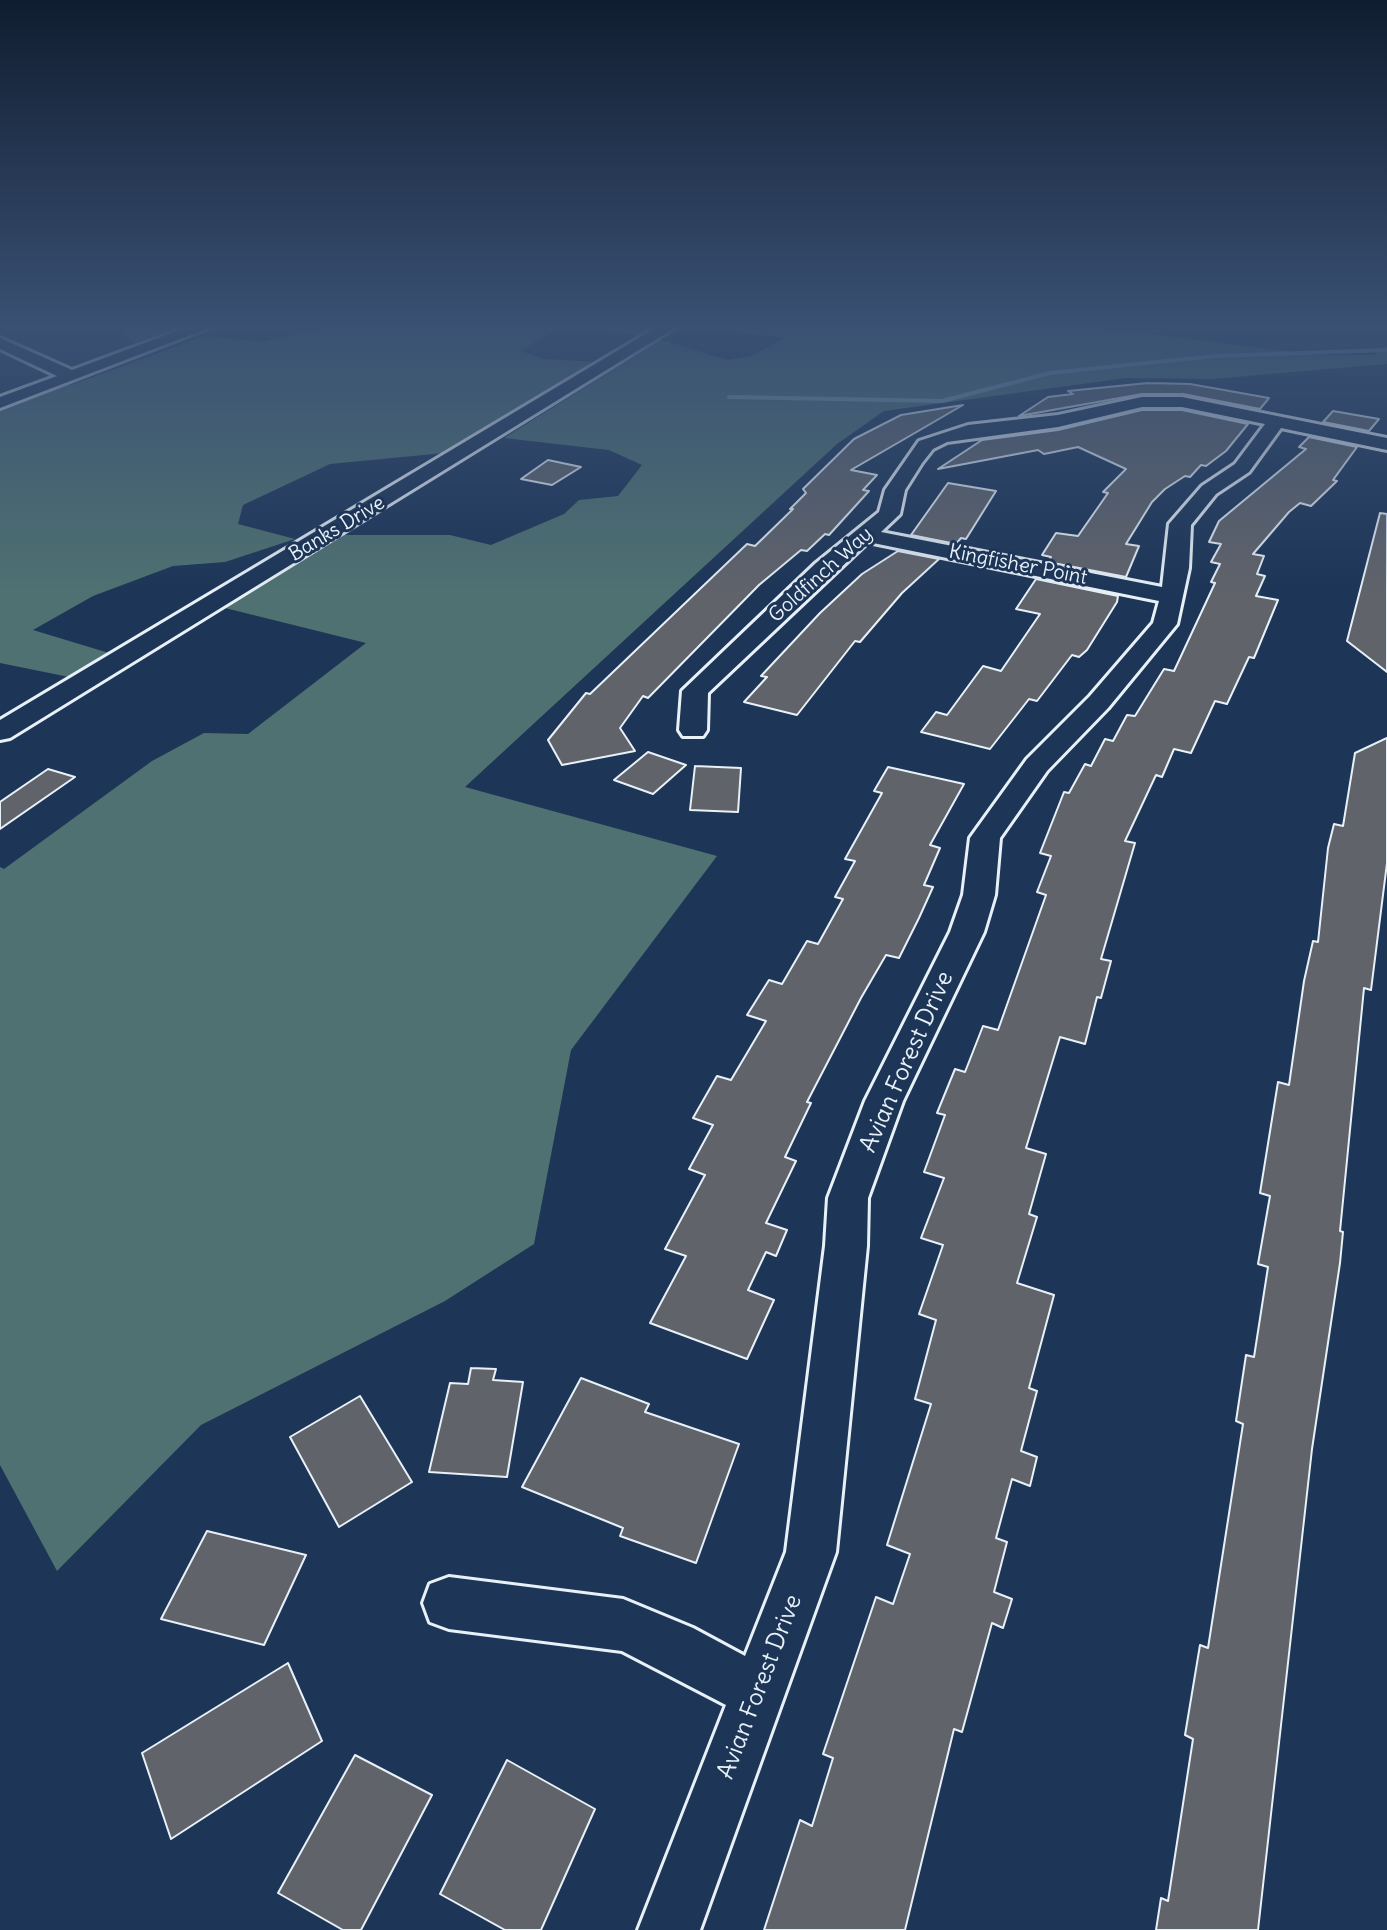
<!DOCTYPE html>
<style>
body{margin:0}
canvas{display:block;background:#1d3557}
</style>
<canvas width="1387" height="1930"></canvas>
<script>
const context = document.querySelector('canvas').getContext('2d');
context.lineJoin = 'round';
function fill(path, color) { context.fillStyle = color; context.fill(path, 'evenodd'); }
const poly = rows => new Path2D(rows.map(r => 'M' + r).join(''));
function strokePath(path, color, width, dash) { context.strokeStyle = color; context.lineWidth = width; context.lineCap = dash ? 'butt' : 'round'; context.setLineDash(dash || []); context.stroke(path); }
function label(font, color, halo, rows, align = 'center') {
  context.font = font + ' Delius,sans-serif'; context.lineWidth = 6; context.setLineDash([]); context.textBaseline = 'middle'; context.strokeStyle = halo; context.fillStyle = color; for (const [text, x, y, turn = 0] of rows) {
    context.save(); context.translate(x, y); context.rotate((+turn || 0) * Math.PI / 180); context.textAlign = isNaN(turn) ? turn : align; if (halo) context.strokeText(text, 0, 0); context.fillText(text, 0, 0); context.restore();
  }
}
fill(poly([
 [93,324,172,325,192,324,135,342,115,330],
 [337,324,662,324,643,336,561,325,521,351,544,359,598,362,444,453,330,464,243,505,238,524,295,539,225,562,173,566,93,596,33,630,109,653,69,677,0,663,0,410,62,383,71,385,204,336,262,342],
 [688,324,1070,324,1317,355,1374,355,1387,346,1387,364,1212,379,1126,378,884,411,837,444,465,787,717,856,571,1050,534,1244,445,1301,201,1425,57,1571,0,1465,0,867,4,869,152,761,204,733,248,734,366,643,225,608,345,535,450,535,491,545,564,514,579,500,618,496,642,465,609,450,504,438,661,340,728,360,751,356,785,338,685,326]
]), '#4f7171');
strokePath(poly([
 [729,397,942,401,1050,373,1215,356,1387,350]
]), '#83a1b3', 4);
const building = poly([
 [1148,383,1190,384,1269,398,1260,409,1183,394,1142,394,1019,416,1048,397,1073,394,1068,391,1148,383],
 [963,405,851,470,877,475,863,490,869,491,829,535,825,534,807,551,801,550,759,585,648,698,643,696,620,728,635,751,562,765,548,740,586,693,590,694,747,544,755,546,793,509,790,509,806,493,803,489,854,439,901,415,963,405],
 [1142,410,1182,410,1248,424,1226,451,1206,466,1201,465,1190,477,1185,476,1165,489,1152,502,1126,544,1139,546,1126,577,1048,562,1051,557,1042,555,1056,533,1078,536,1108,493,1103,492,1126,469,1078,447,1044,454,1038,450,938,469,982,440,1058,430,1142,410],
 [1333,411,1379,419,1369,431,1323,422,1333,411],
 [1309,437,1357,447,1333,480,1337,481,1311,506,1300,503,1289,512,1253,554,1264,556,1257,574,1265,576,1256,596,1278,600,1254,658,1249,657,1227,704,1215,701,1191,753,1174,749,1162,777,1156,775,1125,841,1135,843,1101,959,1111,961,1101,998,1097,997,1085,1044,1060,1037,1026,1148,1046,1154,1029,1214,1037,1217,1017,1283,1054,1295,1029,1388,1037,1391,1021,1451,1037,1457,1030,1486,1012,1479,996,1538,1007,1542,994,1592,1012,1599,1003,1628,992,1623,962,1732,954,1729,905,1930,764,1930,800,1820,812,1826,833,1758,823,1754,876,1597,893,1604,910,1554,887,1545,931,1404,915,1399,936,1320,919,1314,943,1245,921,1238,944,1178,924,1172,945,1115,937,1113,955,1069,965,1072,983,1026,998,1030,1046,895,1037,892,1051,856,1040,853,1064,792,1069,793,1085,764,1091,766,1105,739,1113,741,1127,715,1135,716,1164,669,1174,671,1215,583,1211,582,1220,564,1211,562,1221,544,1209,542,1219,521,1306,449,1299,447,1309,437],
 [548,460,581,467,552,485,521,479,548,460],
 [948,483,996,491,966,539,961,538,956,544,911,535,948,483],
 [1380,513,1387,514,1387,672,1347,641,1380,513],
 [898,551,939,559,902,593,860,642,855,641,797,715,744,702,767,677,761,676,820,613,862,574,898,551],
 [1036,579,1118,596,1117,602,1087,650,1079,657,1072,655,1037,701,1029,699,990,749,921,732,936,712,947,715,983,666,1001,671,1040,614,1016,609,1036,579],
 [1387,738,1387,863,1371,990,1364,988,1340,1231,1343,1232,1340,1263,1312,1449,1258,1930,1156,1930,1161,1898,1168,1901,1193,1739,1185,1735,1200,1645,1208,1648,1243,1424,1236,1421,1246,1355,1254,1357,1268,1267,1258,1264,1270,1196,1260,1193,1278,1082,1289,1085,1304,981,1313,941,1318,942,1328,848,1334,824,1343,826,1355,753,1387,738],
 [648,752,686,765,653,794,614,780,648,752],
 [695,766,741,768,738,812,690,810,695,766],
 [888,767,964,784,930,845,940,848,924,885,933,887,919,918,899,958,886,955,861,998,807,1102,811,1103,785,1157,796,1161,766,1223,787,1230,776,1256,766,1252,748,1290,774,1300,747,1359,650,1323,686,1256,665,1249,705,1175,689,1169,713,1125,693,1118,717,1076,731,1080,766,1021,747,1015,769,980,782,984,807,941,818,944,843,899,835,897,855,861,845,859,882,793,874,791,888,767],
 [48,769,75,777,0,829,0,802,48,769],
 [471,1368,496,1369,493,1380,523,1382,507,1477,429,1472,450,1383,468,1384,471,1368],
 [581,1378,649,1404,645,1412,739,1444,696,1563,620,1536,623,1528,522,1487,581,1378],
 [360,1396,412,1482,339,1527,290,1437,360,1396],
 [207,1531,306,1555,264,1645,161,1619,207,1531],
 [288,1663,322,1741,171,1839,142,1753,288,1663],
 [355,1755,432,1795,361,1930,343,1930,278,1893,355,1755],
 [507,1760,595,1809,541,1930,505,1930,440,1894,507,1760]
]);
fill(building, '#60636a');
strokePath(building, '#e8f1f8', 2);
const minor = poly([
 [196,324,219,324,0,408,0,397,57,376,0,349,0,338,72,370,196,324],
 [662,324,681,324,10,738,0,740,0,720,662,324],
 [1142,397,1182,397,1387,438,1387,450,1281,428,1249,472,1216,494,1191,525,1189,568,1177,624,1108,708,1047,771,1000,838,995,895,984,932,903,1101,868,1198,867,1246,836,1552,700,1930,638,1930,726,1705,622,1651,449,1629,430,1622,423,1603,430,1584,449,1577,623,1599,693,1628,745,1656,786,1552,825,1246,828,1198,865,1101,950,932,963,895,970,838,1027,759,1090,696,1153,623,1159,601,868,542,708,693,707,730,703,736,683,736,679,730,682,691,816,563,879,512,885,490,919,441,968,425,1058,415,1142,397],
 [1142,407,1182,407,1265,424,1235,464,1202,486,1169,524,1162,587,881,532,900,514,905,490,922,463,933,449,947,442,1058,427,1142,407]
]);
strokePath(minor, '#e8f1f8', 6);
fill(minor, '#1d3557');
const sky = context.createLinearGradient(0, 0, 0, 594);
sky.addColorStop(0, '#101d30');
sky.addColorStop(0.55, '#3a5174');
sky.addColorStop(1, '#3a517400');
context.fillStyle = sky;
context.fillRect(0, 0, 1387, 594);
label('20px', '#e8f1f8', '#1d3557', [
 ["Banks Drive",337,529,-31],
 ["Kingfisher Point",1018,565,11],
 ["Goldfinch Way",821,575,-42]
]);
label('24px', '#e8f1f8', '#1d3557', [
 ["Avian Forest Drive",907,1062,-66],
 ["Avian Forest Drive",760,1687,-69]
]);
</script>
